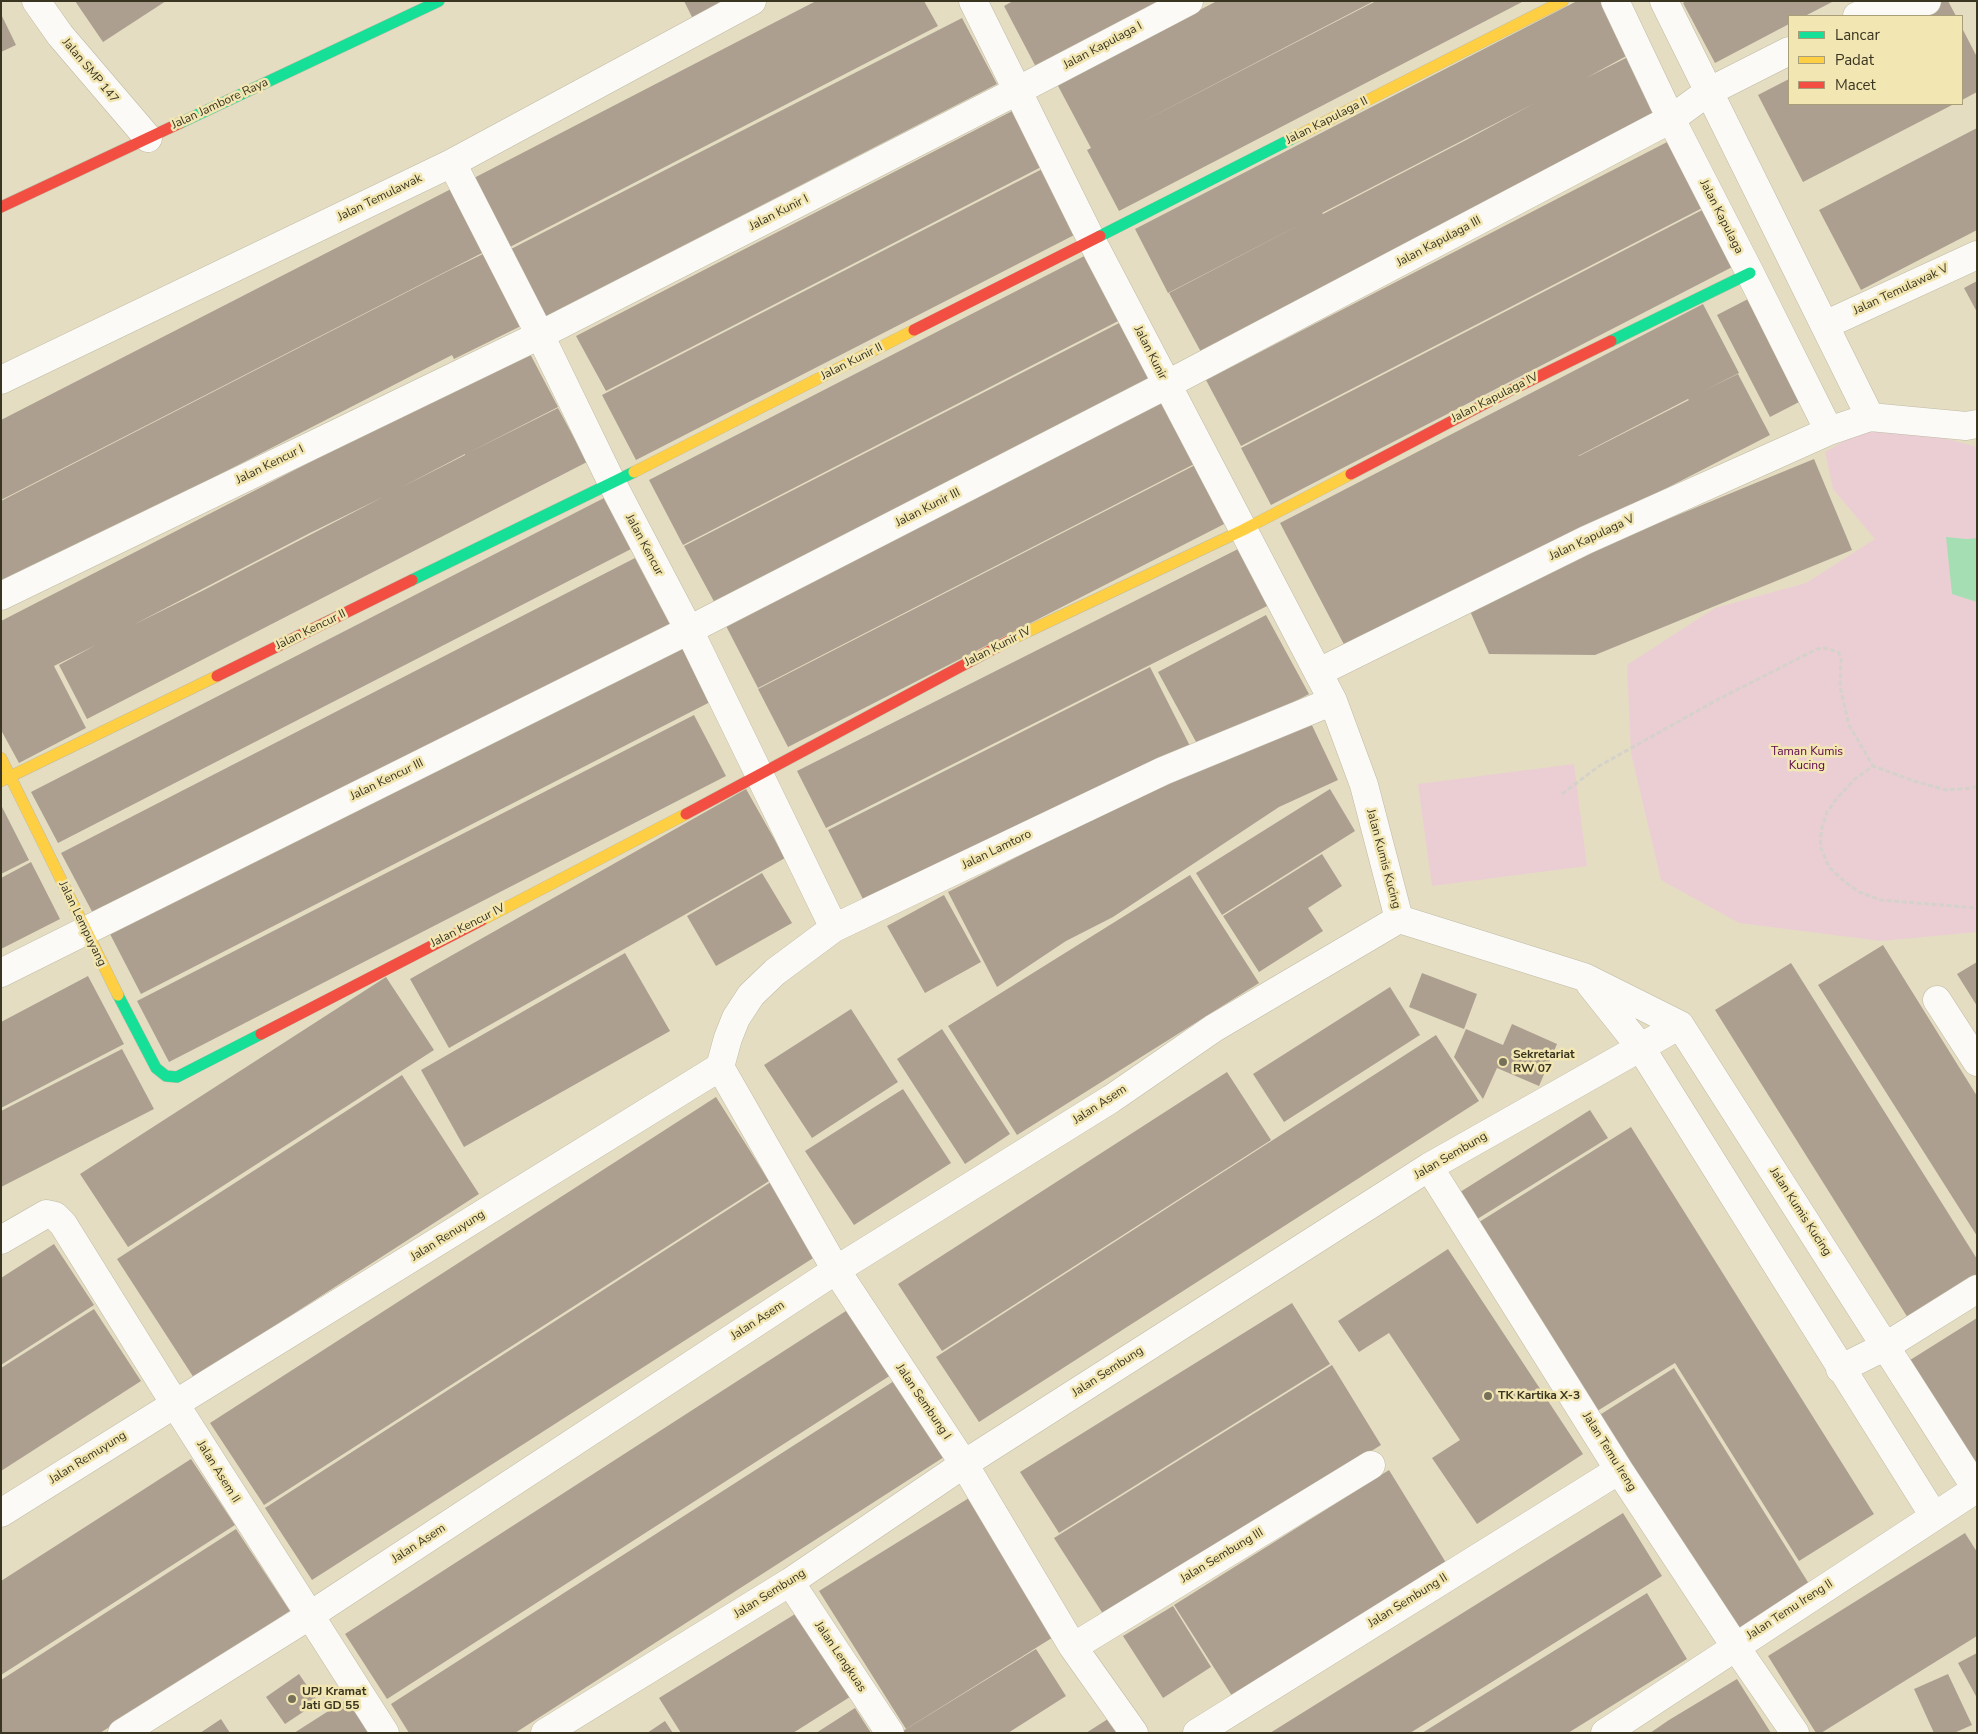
<!DOCTYPE html>
<style>
body{margin:0}
#map{position:relative;width:1978px;height:1734px;overflow:hidden;background:#e4ddc1;font-family:"Nunito Sans",sans-serif}
canvas{display:block}
.frame{position:absolute;inset:0;border:2px solid #3a3520;pointer-events:none}
.legend{position:absolute;left:1788px;top:15px;width:175px;height:90px;box-sizing:border-box;background:#f2e6b3;border:1px solid #a89f78;margin:0;padding:6px 9px;list-style:none;font-size:15px;color:#3a3520}
.legend li{display:flex;align-items:center;gap:10px;height:25px}
.legend b{width:25px;border:1px solid #a89f78}
</style>
<div id="map">
<canvas width="1978" height="1734"></canvas>
<div class="frame"></div>
<ul class="legend">
<li><b style="height:6px;background:#16e098"></b>Lancar</li>
<li><b style="height:6px;background:#ffcf43"></b>Padat</li>
<li><b style="height:6px;background:#f24e42"></b>Macet</li>
</ul>
</div>
<script>
const context = document.querySelector('canvas').getContext('2d');
context.lineJoin = 'round';
function fill(path, color) { context.fillStyle = color; context.fill(path, 'evenodd'); }
const poly = rows => new Path2D(rows.map(r => 'M' + r).join(''));
function strokePath(path, color, width, dash) { context.strokeStyle = color; context.lineWidth = width; context.lineCap = dash ? 'butt' : 'round'; context.setLineDash(dash || []); context.stroke(path); }
function label(font, color, halo, rows, align = 'center') {
  context.font = font + ' "Nunito Sans",sans-serif'; context.lineWidth = 5; context.setLineDash([]); context.textBaseline = 'middle'; context.strokeStyle = halo; context.fillStyle = color; for (const [text, x, y, turn = 0] of rows) {
    context.save(); context.translate(x, y); context.rotate((+turn || 0) * Math.PI / 180); context.textAlign = isNaN(turn) ? turn : align; if (halo) context.strokeText(text, 0, 0); context.fillText(text, 0, 0); context.restore();
  }
}
fill(poly([
 [1880,421,1977,447,1977,932,1881,941,1739,923,1661,880,1631,753,1627,665,1715,608,1806,583,1875,539,1833,489,1825,452],
 [1574,764,1587,866,1432,886,1418,784]
]), '#ebced4');
fill(poly([
 [1946,537,1967,539,1977,538,1977,602,1952,594]
]), '#a6deb3');
fill(poly([
 [75,1,166,1,103,42],
 [684,1,741,1,696,25],
 [816,1,924,1,938,26,508,248,472,179],
 [1013,1,1169,1,1037,69,1004,6],
 [1217,1,1374,1,1136,125,1376,1,1524,1,1119,211,1087,150,1127,130,1091,148,1057,84],
 [1577,1,1603,1,1630,54,1586,78,1630,56,1661,115,1201,352,1169,293,1309,220,1168,293,1135,229],
 [1535,103,1466,140,1323,214,1322,213],
 [1686,1,1834,1,1805,16,1789,16,1789,24,1715,63,1683,3],
 [1939,1,1948,1,1956,16,1910,16],
 [1,14,16,45,1,52],
 [962,18,997,84,545,317,509,250],
 [1962,28,1977,57,1977,92,1962,100],
 [1789,79,1789,104,1954,104,1803,182,1758,95],
 [1018,108,1047,164,606,391,576,336],
 [1977,128,1977,230,1861,290,1819,210],
 [1673,139,1708,205,1241,446,1206,380],
 [1048,166,1082,231,636,460,602,395],
 [451,189,484,252,1,500,1,420],
 [1708,207,1738,264,1271,505,1241,448],
 [1094,251,1128,316,683,545,649,480],
 [485,253,523,325,454,359,452,355,1,587,1,501,450,270],
 [1977,281,1977,312,1964,288],
 [1750,298,1803,400,1770,417,1717,315],
 [1703,304,1739,373,1705,390,1738,374,1770,435,1348,652,1280,523],
 [1688,399,1689,400,1579,456,1578,456],
 [1127,319,1158,380,717,607,684,546],
 [528,350,558,407,468,453,558,408,587,462,87,719,59,665,96,645,54,666,86,728,19,763,1,730,1,621],
 [465,454,465,455,400,488],
 [383,497,204,590,133,625,308,534],
 [1169,397,1202,460,758,688,725,624],
 [1814,459,1852,550,1595,655,1489,654,1466,602],
 [1201,462,1232,520,788,747,758,689],
 [604,498,631,549,58,843,31,792],
 [1244,546,1273,603,826,828,797,771],
 [635,558,670,624,96,919,61,853],
 [1266,615,1309,694,1201,751,1158,672],
 [683,639,714,700,141,994,110,934],
 [1150,667,1190,746,868,909,828,830],
 [694,715,726,776,169,1062,137,1001],
 [1309,719,1338,780,1279,807,1113,917,1066,941,997,987,948,892,1068,831],
 [746,789,785,858,449,1048,410,979],
 [1330,789,1355,831,1222,915,1196,873],
 [1,805,29,860,1,874],
 [1322,854,1342,886,1308,908,1323,931,1259,972,1223,916],
 [31,862,60,919,1,949,1,878],
 [762,873,792,923,716,966,687,916],
 [1190,875,1259,983,1017,1135,948,1026],
 [944,895,981,962,925,993,887,926],
 [1883,945,1977,1096,1977,1236,1818,985],
 [625,953,670,1031,464,1147,421,1070],
 [1977,962,1977,1006,1957,974],
 [1791,963,1977,1259,1977,1275,1908,1318,1715,1010],
 [1422,973,1477,994,1464,1029,1409,1007],
 [88,976,124,1044,1,1108,1,1022],
 [386,977,434,1050,128,1247,80,1174],
 [1390,987,1420,1035,1284,1122,1253,1074],
 [851,1009,898,1082,812,1138,764,1065],
 [1512,1024,1557,1044,1539,1086,1497,1068,1483,1099,1454,1057,1466,1029,1503,1045],
 [942,1029,1010,1134,965,1164,897,1059],
 [1436,1035,1479,1101,979,1422,936,1357],
 [122,1049,154,1109,1,1187,1,1111],
 [1227,1072,1271,1140,942,1351,898,1284],
 [402,1075,479,1194,194,1378,117,1259],
 [903,1089,951,1163,854,1225,805,1151],
 [716,1097,769,1181,264,1505,210,1423],
 [1590,1110,1608,1138,1474,1221,1457,1194],
 [1631,1127,1874,1514,1799,1561,1675,1363,1594,1413,1476,1224],
 [774,1180,821,1253,312,1580,265,1508],
 [54,1244,94,1305,1,1365,1,1278],
 [1448,1249,1583,1454,1477,1524,1432,1458,1460,1440,1389,1333,1359,1352,1338,1321],
 [1292,1303,1330,1364,1059,1533,1020,1472],
 [94,1309,141,1381,1,1471,1,1368],
 [849,1309,891,1375,387,1699,345,1634],
 [1977,1318,1977,1472,1907,1362],
 [1332,1365,1381,1445,1105,1617,1054,1538],
 [1674,1368,1811,1587,1735,1634,1598,1416],
 [894,1381,944,1457,515,1733,409,1733,391,1704],
 [191,1459,235,1525,1,1675,1,1581],
 [1389,1470,1448,1566,1234,1699,1174,1605],
 [977,1493,1063,1631,906,1729,819,1591],
 [1623,1513,1662,1576,1410,1733,1270,1733],
 [236,1529,290,1611,100,1733,1,1733,1,1680],
 [1965,1533,1977,1552,1977,1636,1821,1733,1816,1733,1768,1656],
 [1647,1593,1687,1659,1568,1733,1422,1733],
 [1173,1606,1211,1667,1163,1698,1123,1636],
 [800,1611,853,1695,793,1733,681,1733,659,1698],
 [1036,1649,1066,1696,1008,1733,904,1733,903,1731],
 [1977,1653,1977,1698,1958,1663],
 [299,1674,318,1702,285,1724,266,1697],
 [1948,1674,1972,1725,1954,1733,1934,1733,1914,1689],
 [1737,1679,1771,1733,1650,1733,1669,1720],
 [352,1696,375,1733,294,1733],
 [855,1708,871,1733,816,1733],
 [1111,1717,1121,1733,1086,1733],
 [221,1719,230,1733,200,1733],
 [665,1721,673,1733,647,1733]
]), '#ac9f90');
const street = poly([
 [36,1,60,35,148,138],
 [973,1,1092,241,1333,701,1364,785,1399,919],
 [1615,1,1671,119,1750,273,1829,431],
 [1664,1,1870,417],
 [1857,16,1878,8,1900,9,1927,1],
 [452,163,540,335,612,483,689,630,834,928],
 [1825,325,1977,255],
 [1,380,452,163,752,1],
 [1,596,540,335,1017,91,1189,1],
 [1319,672,1586,540,1829,431,1870,417,1966,426,1977,424],
 [1399,919,1584,977,1680,1025,1977,1490],
 [1,973,689,630,1166,385,1671,119,1708,92,1789,51],
 [1590,984,1641,1048,1934,1516],
 [1937,1000,1977,1062],
 [720,1067,836,1270,964,1464,1073,1647,1134,1733],
 [720,1067,728,1038,736,1018,751,995,775,972,834,928,1163,771,1333,701],
 [1429,1167,1619,1470,1735,1646,1795,1733],
 [1,1240,46,1214,55,1216,63,1224,175,1404,385,1733],
 [1840,1369,1886,1346,1977,1289],
 [1,1513,175,1404,720,1067],
 [790,1582,890,1733],
 [1073,1647,1371,1465],
 [122,1733,309,1616,836,1270,1111,1099,1214,1028,1399,919],
 [545,1733,790,1582,964,1464,1429,1167,1680,1025],
 [1197,1733,1619,1470],
 [1605,1733,1976,1489]
]);
const fast = poly([
 [180,123,439,1],
 [1100,236,1299,135],
 [1611,341,1750,273],
 [412,580,634,472],
 [118,995,156,1068,166,1076,177,1077,261,1034]
]);
const slow = poly([
 [1299,135,1563,1],
 [634,472,914,330],
 [1012,639,1243,530,1351,474],
 [1,758,118,995],
 [1,781,217,676],
 [482,920,686,814]
]);
const jam = poly([
 [1,207,180,123],
 [914,330,1100,236],
 [1351,474,1513,389,1611,341],
 [217,676,412,580],
 [686,814,1012,639],
 [261,1034,482,920]
]);
strokePath(street, '#bfbaa4', 29);
strokePath(fast, '#bfbaa4', 12);
strokePath(slow, '#bfbaa4', 12);
strokePath(jam, '#bfbaa4', 12);
strokePath(poly([
 [1977,786,1972,788,1946,790,1914,781,1873,766,1855,779,1837,798,1827,812,1822,827,1820,846,1829,867,1845,882,1859,892,1881,900,1977,908],
 [1562,794,1599,766,1715,701,1817,649,1825,648,1838,652,1841,657,1840,687,1849,725,1873,766]
]), '#d4d2ca', 3, [5, 2.5]);
strokePath(street, '#fbfaf6', 28);
strokePath(fast, '#16e098', 11);
strokePath(slow, '#ffcf43', 11);
strokePath(jam, '#f24e42', 11);
for (const [x, y, r, color] of [
 [1503,1062,5,"#767058"],
 [1488,1396,5,"#767058"],
 [292,1699,5,"#767058"]
]) { const dot = new Path2D(); dot.arc(x, y, r, 0, 2 * Math.PI); context.fillStyle = color; context.fill(dot); strokePath(dot, '#f2e6b3', 2); }
label('12px', '#3a3520', '#f2e6b3', [
 ["Jalan Kapulaga I",1103,46,-28],
 ["Jalan SMP 147",90,71,50],
 ["Jalan Jambore Raya",220,104,-25],
 ["Jalan Kapulaga II",1327,121,-27],
 ["Jalan Temulawak",380,198,-26],
 ["Jalan Kunir I",779,213,-27],
 ["Jalan Kapulaga",1721,217,63],
 ["Jalan Kapulaga III",1439,242,-28],
 ["Jalan Temulawak V",1901,290,-25],
 ["Jalan Kunir",1150,353,63],
 ["Jalan Kunir II",852,362,-27],
 ["Jalan Kapulaga IV",1495,398,-27],
 ["Jalan Kencur I",270,465,-26],
 ["Jalan Kunir III",928,508,-27],
 ["Jalan Kapulaga V",1592,538,-25],
 ["Jalan Kencur",644,545,62],
 ["Jalan Kencur II",311,630,-26],
 ["Jalan Kunir IV",998,647,-27],
 ["Jalan Kencur III",387,780,-26],
 ["Jalan Lamtoro",997,850,-26],
 ["Jalan Kumis Kucing",1383,859,75],
 ["Jalan Lempuyang",82,924,64],
 ["Jalan Kencur IV",468,926,-27],
 ["Jalan Asem",1100,1105,-33],
 ["Jalan Sembung",1451,1156,-30],
 ["Jalan Kumis Kucing",1800,1212,57],
 ["Jalan Renuyung",448,1236,-32],
 ["Jalan Asem",758,1321,-33],
 ["Jalan Sembung",1108,1372,-33],
 ["Jalan Sembung I",923,1402,56],
 ["Jalan Temu Ireng",1609,1452,58],
 ["Jalan Remuyung",88,1458,-32],
 ["Jalan Asem II",218,1472,58],
 ["Jalan Asem",419,1544,-33],
 ["Jalan Sembung III",1222,1556,-31],
 ["Jalan Sembung",770,1594,-32],
 ["Jalan Sembung II",1408,1601,-32],
 ["Jalan Temu Ireng II",1790,1610,-33],
 ["Jalan Lengkuas",840,1657,56]
]);
label('12px', '#5c054e', '#f2e6b3', [
 ["Taman Kumis",1807,752],
 ["Kucing",1807,766]
]);
label('bold 12px', '#3a3520', '#f2e6b3', [
 ["Sekretariat",1513,1055],
 ["RW 07",1513,1069],
 ["TK Kartika X-3",1498,1396],
 ["UPJ Kramat",302,1692],
 ["Jati GD 55",302,1706]
], 'left');
</script>
